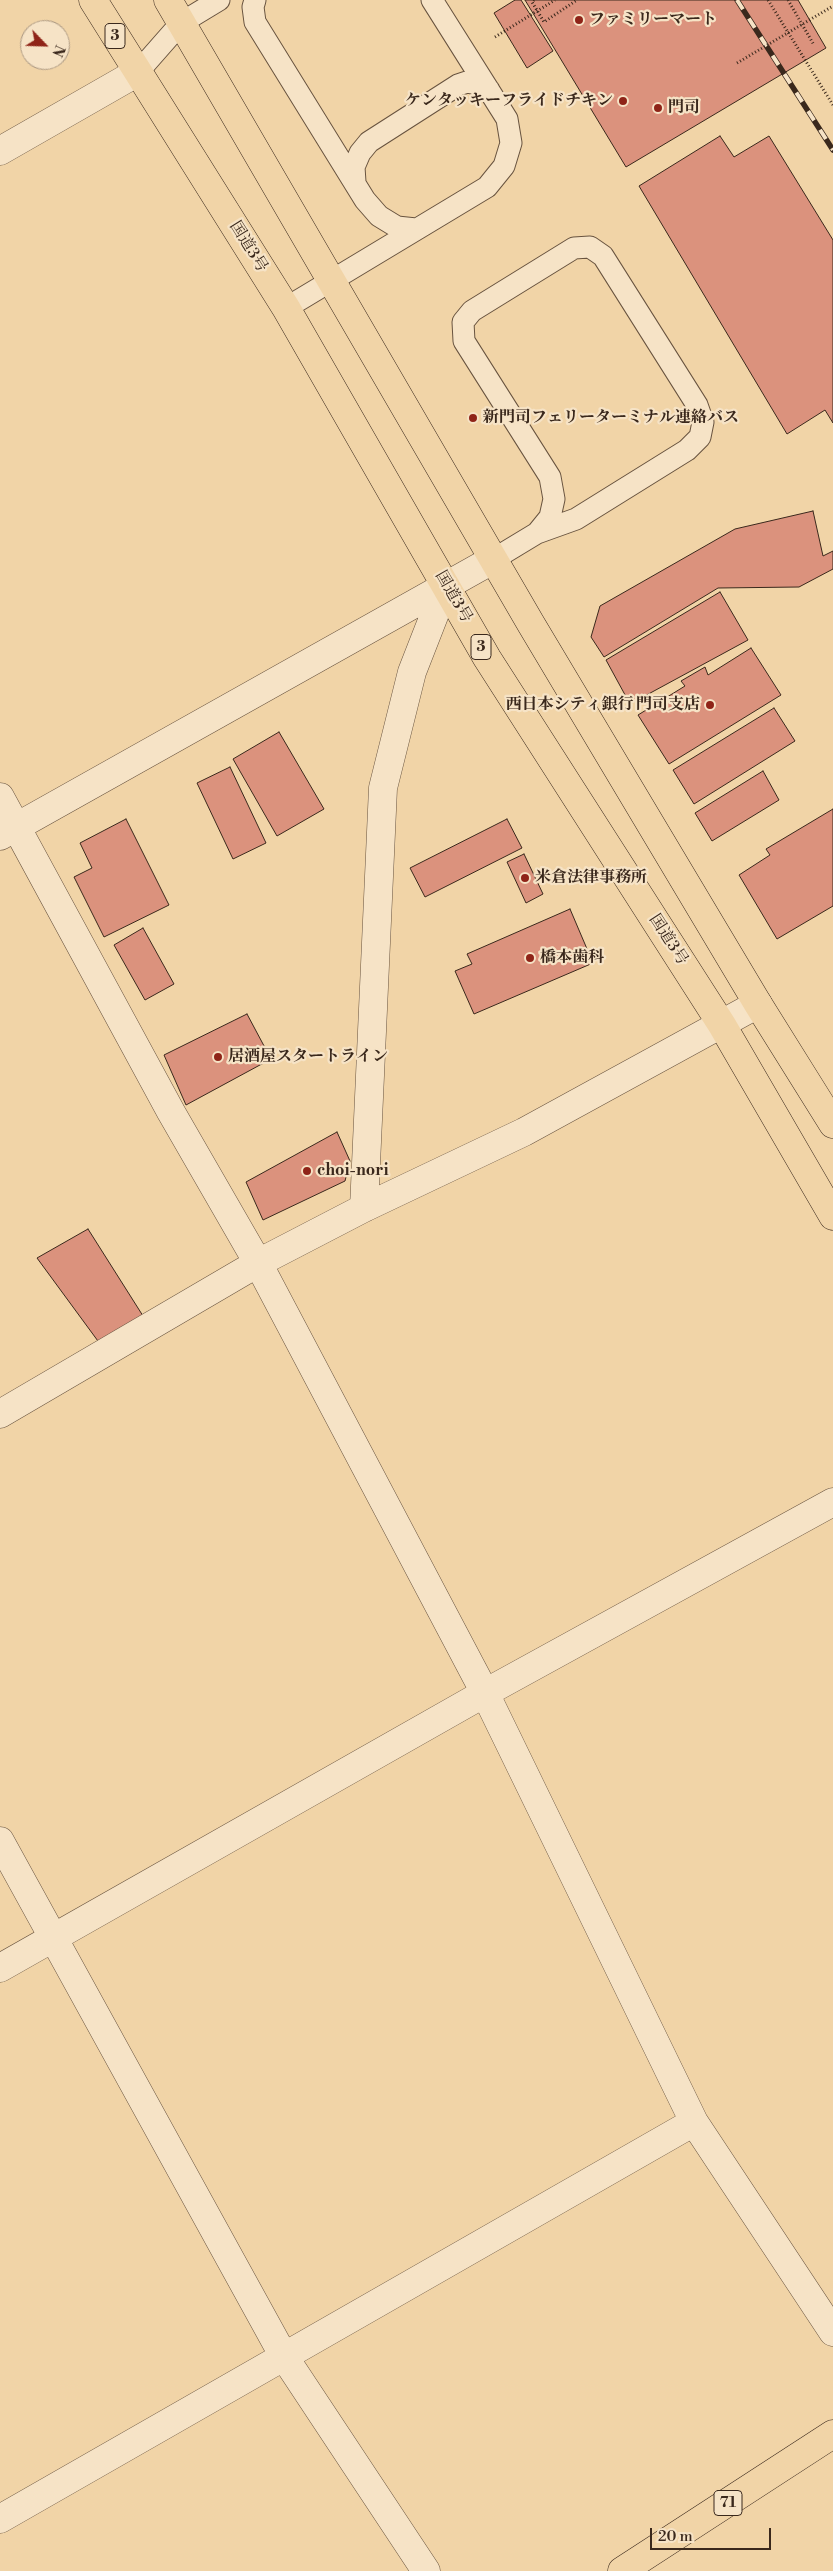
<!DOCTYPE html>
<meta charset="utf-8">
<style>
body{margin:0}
#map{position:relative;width:833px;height:2571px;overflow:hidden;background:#f1d4a7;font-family:"Libre Bodoni",serif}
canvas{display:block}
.north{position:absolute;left:20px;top:20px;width:50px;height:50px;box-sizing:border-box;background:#f6e3c6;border:1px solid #ab9882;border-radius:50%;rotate:114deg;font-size:14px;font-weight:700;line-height:20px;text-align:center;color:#3a281c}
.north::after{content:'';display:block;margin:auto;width:18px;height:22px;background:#8f2418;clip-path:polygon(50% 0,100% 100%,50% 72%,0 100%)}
.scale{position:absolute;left:650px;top:2528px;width:121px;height:22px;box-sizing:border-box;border:2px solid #3a281c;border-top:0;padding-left:6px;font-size:15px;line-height:18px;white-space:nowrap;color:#3a281c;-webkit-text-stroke:4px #f6e3c6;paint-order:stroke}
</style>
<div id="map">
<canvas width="833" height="2571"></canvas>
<div class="north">N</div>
<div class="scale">20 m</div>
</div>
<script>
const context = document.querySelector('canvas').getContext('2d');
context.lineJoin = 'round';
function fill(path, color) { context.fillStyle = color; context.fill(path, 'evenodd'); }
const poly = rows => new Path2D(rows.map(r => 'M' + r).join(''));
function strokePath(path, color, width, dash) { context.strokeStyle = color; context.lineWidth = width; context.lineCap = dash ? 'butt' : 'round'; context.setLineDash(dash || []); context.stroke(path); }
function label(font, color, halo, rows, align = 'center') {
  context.font = font + ' "Libre Bodoni","Noto Serif JP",serif'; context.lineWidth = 4.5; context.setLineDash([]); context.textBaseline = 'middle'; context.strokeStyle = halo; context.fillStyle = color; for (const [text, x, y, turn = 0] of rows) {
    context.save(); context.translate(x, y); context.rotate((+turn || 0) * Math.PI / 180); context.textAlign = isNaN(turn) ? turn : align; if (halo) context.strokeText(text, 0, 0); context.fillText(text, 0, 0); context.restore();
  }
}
const building = poly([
 [515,0,521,0,553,51,527,68,494,13,515,0],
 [525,0,798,0,826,48,626,167,525,0],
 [720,136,734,157,769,136,833,240,833,423,825,410,787,434,639,186,720,136],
 [813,511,823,556,833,551,833,569,799,587,718,588,604,657,591,637,600,606,735,529,813,511],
 [720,592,748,640,630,704,606,660,720,592],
 [751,648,781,695,669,764,638,715,685,686,681,681,705,667,708,675,751,648],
 [774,708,795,741,694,804,673,770,774,708],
 [279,732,324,809,277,836,233,759,279,732],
 [230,767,266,843,233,859,197,783,230,767],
 [763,771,779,800,712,841,695,813,763,771],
 [833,809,833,906,777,939,739,875,770,855,766,849,833,809],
 [126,819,169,905,104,937,74,877,92,868,80,843,126,819],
 [507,819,522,848,425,897,410,868,507,819],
 [524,854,543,894,526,903,507,862,524,854],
 [570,909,593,963,474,1014,455,971,472,964,467,954,570,909],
 [143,928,174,984,145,1000,114,945,143,928],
 [247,1014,271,1059,186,1105,164,1055,247,1014],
 [337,1132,350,1161,345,1181,263,1220,246,1182,337,1132],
 [88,1229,150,1327,106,1352,37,1258,88,1229]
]);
fill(building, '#db927d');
strokePath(building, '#3a281c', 1);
const service = poly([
 [255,0,253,7,255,22,365,200,379,216,397,227,416,229],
 [138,72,181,23,219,0],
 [355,182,354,167,360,153,369,142,458,85,467,82,477,84,489,90],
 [286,308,487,187,504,166,511,143,507,119,432,0],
 [494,559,537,533,576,519,687,450,700,437,703,422,697,405,603,256,590,247,574,248,472,311,463,322,464,341,550,477,554,499,550,517,537,533]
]);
const minor = poly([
 [0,797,171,1112,258,1263,485,1693,694,2122,833,2332],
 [0,836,494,559],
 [364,1208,383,788,412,672,446,585],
 [0,1414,258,1263,364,1208,524,1132,758,1004],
 [0,1841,283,2355,426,2571],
 [0,1968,485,1693,833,1502],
 [0,2519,694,2122]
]);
const tertiary = poly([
 [0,151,138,72]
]);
const primary = poly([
 [622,2571,833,2434]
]);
const trunk = poly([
 [93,0,286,308,487,658,722,1025,833,1216],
 [168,0,531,624,758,1004,833,1124]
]);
strokePath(service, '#68533f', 23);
strokePath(minor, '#68533f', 29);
strokePath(tertiary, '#68533f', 29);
strokePath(primary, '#3a281c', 29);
strokePath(trunk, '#3a281c', 29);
strokePath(poly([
 [534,0,532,2,544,22,577,0],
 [768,0,833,105],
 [788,0,814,45],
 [495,37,555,0]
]), '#3a281c', 3, [1, 2.5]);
strokePath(service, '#f6e3c6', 21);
strokePath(minor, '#f6e3c6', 28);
strokePath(tertiary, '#f6e3c6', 28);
strokePath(primary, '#f1d4a7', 28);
strokePath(trunk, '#f1d4a7', 28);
const rail = poly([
 [737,0,833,150]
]);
strokePath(rail, '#3a281c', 5.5);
strokePath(rail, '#f6e3c6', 4, [11]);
strokePath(poly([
 [737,63,833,6]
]), '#3a281c', 3, [1, 2.5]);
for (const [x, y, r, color] of [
 [579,20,5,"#8f2418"],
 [623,101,5,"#8f2418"],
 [658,108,5,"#8f2418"],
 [473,418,5,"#8f2418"],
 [710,705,5,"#8f2418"],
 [525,878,5,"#8f2418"],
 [530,958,5,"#8f2418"],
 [218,1057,5,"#8f2418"],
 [307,1171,5,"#8f2418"]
]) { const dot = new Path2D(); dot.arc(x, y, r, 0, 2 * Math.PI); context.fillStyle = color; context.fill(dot); strokePath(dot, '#f6e3c6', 2); }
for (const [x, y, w] of [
 [115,36,20],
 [481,647,20],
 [728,2503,28]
]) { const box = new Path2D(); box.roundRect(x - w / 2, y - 12.5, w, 25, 4); context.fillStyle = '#f6e3c6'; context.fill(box); strokePath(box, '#3a281c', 1); }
label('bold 15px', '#3a281c', null, [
 ["3",115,36],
 ["3",481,647],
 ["71",728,2503]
]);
label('bold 16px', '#3a281c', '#f6e3c6', [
 ["ファミリーマート",589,20],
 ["ケンタッキーフライドチキン",613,101,"right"],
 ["門司",668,108],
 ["新門司フェリーターミナル連絡バス",483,418],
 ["西日本シティ銀行 門司支店",700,705,"right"],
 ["米倉法律事務所",535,878],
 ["橋本歯科",540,958],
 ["居酒屋スタートライン",228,1057],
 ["choi-nori",317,1171]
], 'left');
label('16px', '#3a281c', '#f6e3c6', [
 ["国道3号",248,247,58],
 ["国道3号",453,597,60],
 ["国道3号",668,940,57]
]);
</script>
